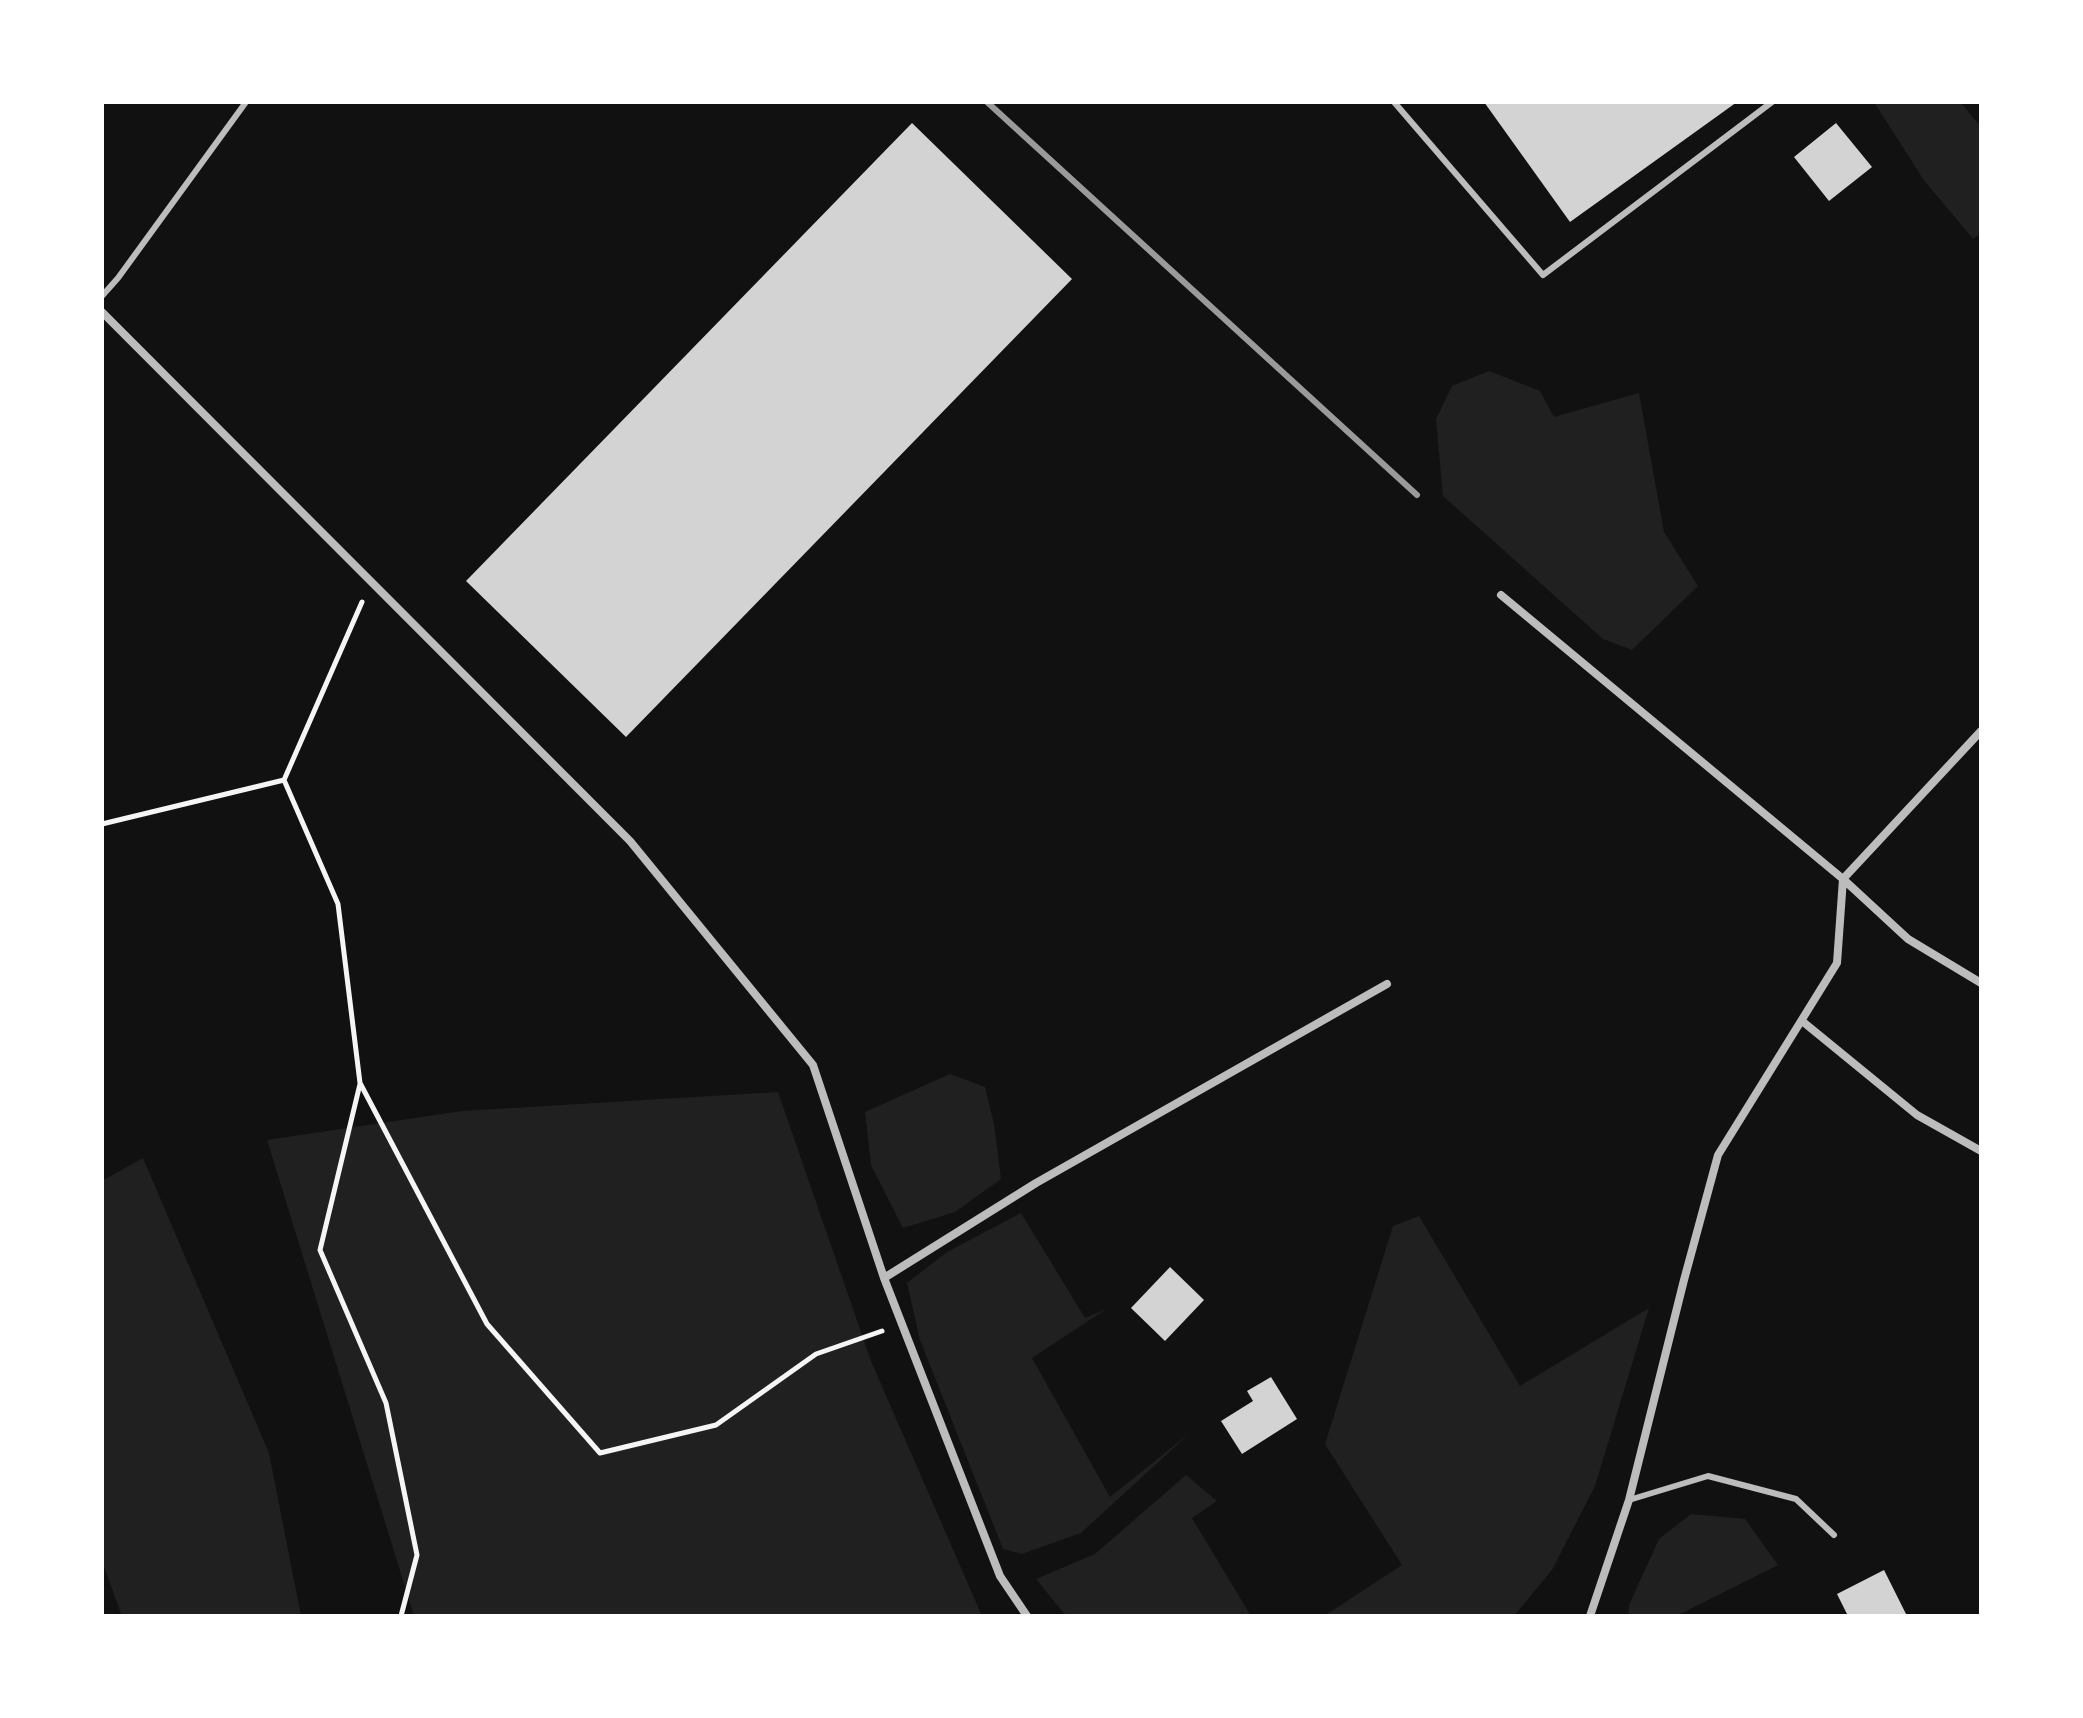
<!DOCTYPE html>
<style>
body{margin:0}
#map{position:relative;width:2083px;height:1718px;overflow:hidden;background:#111;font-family:"PT Serif",serif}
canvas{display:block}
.frame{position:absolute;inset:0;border:104px solid #fff;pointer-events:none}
</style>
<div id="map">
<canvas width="2083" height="1718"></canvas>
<div class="frame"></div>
</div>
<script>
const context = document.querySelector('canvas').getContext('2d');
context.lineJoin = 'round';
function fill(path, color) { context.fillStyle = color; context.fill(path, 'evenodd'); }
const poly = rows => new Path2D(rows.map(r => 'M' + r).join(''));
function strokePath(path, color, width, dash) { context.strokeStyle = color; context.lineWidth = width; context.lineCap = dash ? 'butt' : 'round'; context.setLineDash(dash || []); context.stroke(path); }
fill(poly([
 [1874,102,1960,102,1981,127,1981,233,1973,239,1923,179],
 [1489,371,1540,391,1554,417,1639,393,1664,532,1698,586,1632,650,1603,639,1443,496,1436,419,1452,386],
 [950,1074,985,1087,994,1124,1001,1179,955,1212,903,1228,871,1165,865,1112],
 [778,1092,871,1361,982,1616,414,1616,267,1140,462,1111],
 [143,1158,269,1453,301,1616,122,1616,102,1562,102,1181],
 [1021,1213,1085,1318,1105,1310,1032,1358,1110,1497,1190,1433,1081,1533,1022,1554,1003,1549,920,1340,907,1283,947,1252],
 [1419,1216,1520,1386,1649,1308,1595,1486,1552,1570,1514,1616,1324,1616,1402,1565,1325,1444,1393,1226],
 [1186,1475,1217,1501,1192,1518,1251,1616,1066,1616,1036,1579,1095,1554],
 [1691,1514,1745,1519,1778,1565,1676,1616,1628,1616,1629,1605,1659,1539]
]), '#202020');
fill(poly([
 [1484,102,1737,102,1570,222],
 [912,123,1072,279,626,737,466,581],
 [1836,123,1872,167,1829,201,1794,157],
 [1170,1267,1204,1300,1165,1341,1131,1308],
 [1271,1377,1297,1419,1242,1454,1221,1421,1253,1401,1247,1391],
 [1884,1570,1907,1616,1848,1616,1837,1594]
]), '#d3d3d3');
strokePath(poly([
 [362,602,284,780,338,904,360,1083,487,1324,600,1453,716,1425,816,1354,882,1331],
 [102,824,284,780],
 [360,1084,320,1250,386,1403,417,1555,401,1616]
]), '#f5f5f5', 5);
strokePath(poly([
 [1394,102,1543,275,1772,102],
 [102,296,118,278,246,102],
 [1629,1500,1708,1476,1796,1499,1834,1535]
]), '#bcbcbc', 6);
strokePath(poly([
 [102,312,630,841,813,1065,884,1278,1000,1576,1027,1616],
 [1501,595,1843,879,1908,939,1981,983],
 [1802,1021,1917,1115,1981,1151],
 [884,1278,1036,1183,1387,984],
 [1590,1616,1629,1500,1684,1280,1718,1155,1837,963,1843,879,1981,731]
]), '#bcbcbc', 8);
strokePath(poly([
 [987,102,1417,495]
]), '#9a9a9a', 6);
</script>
